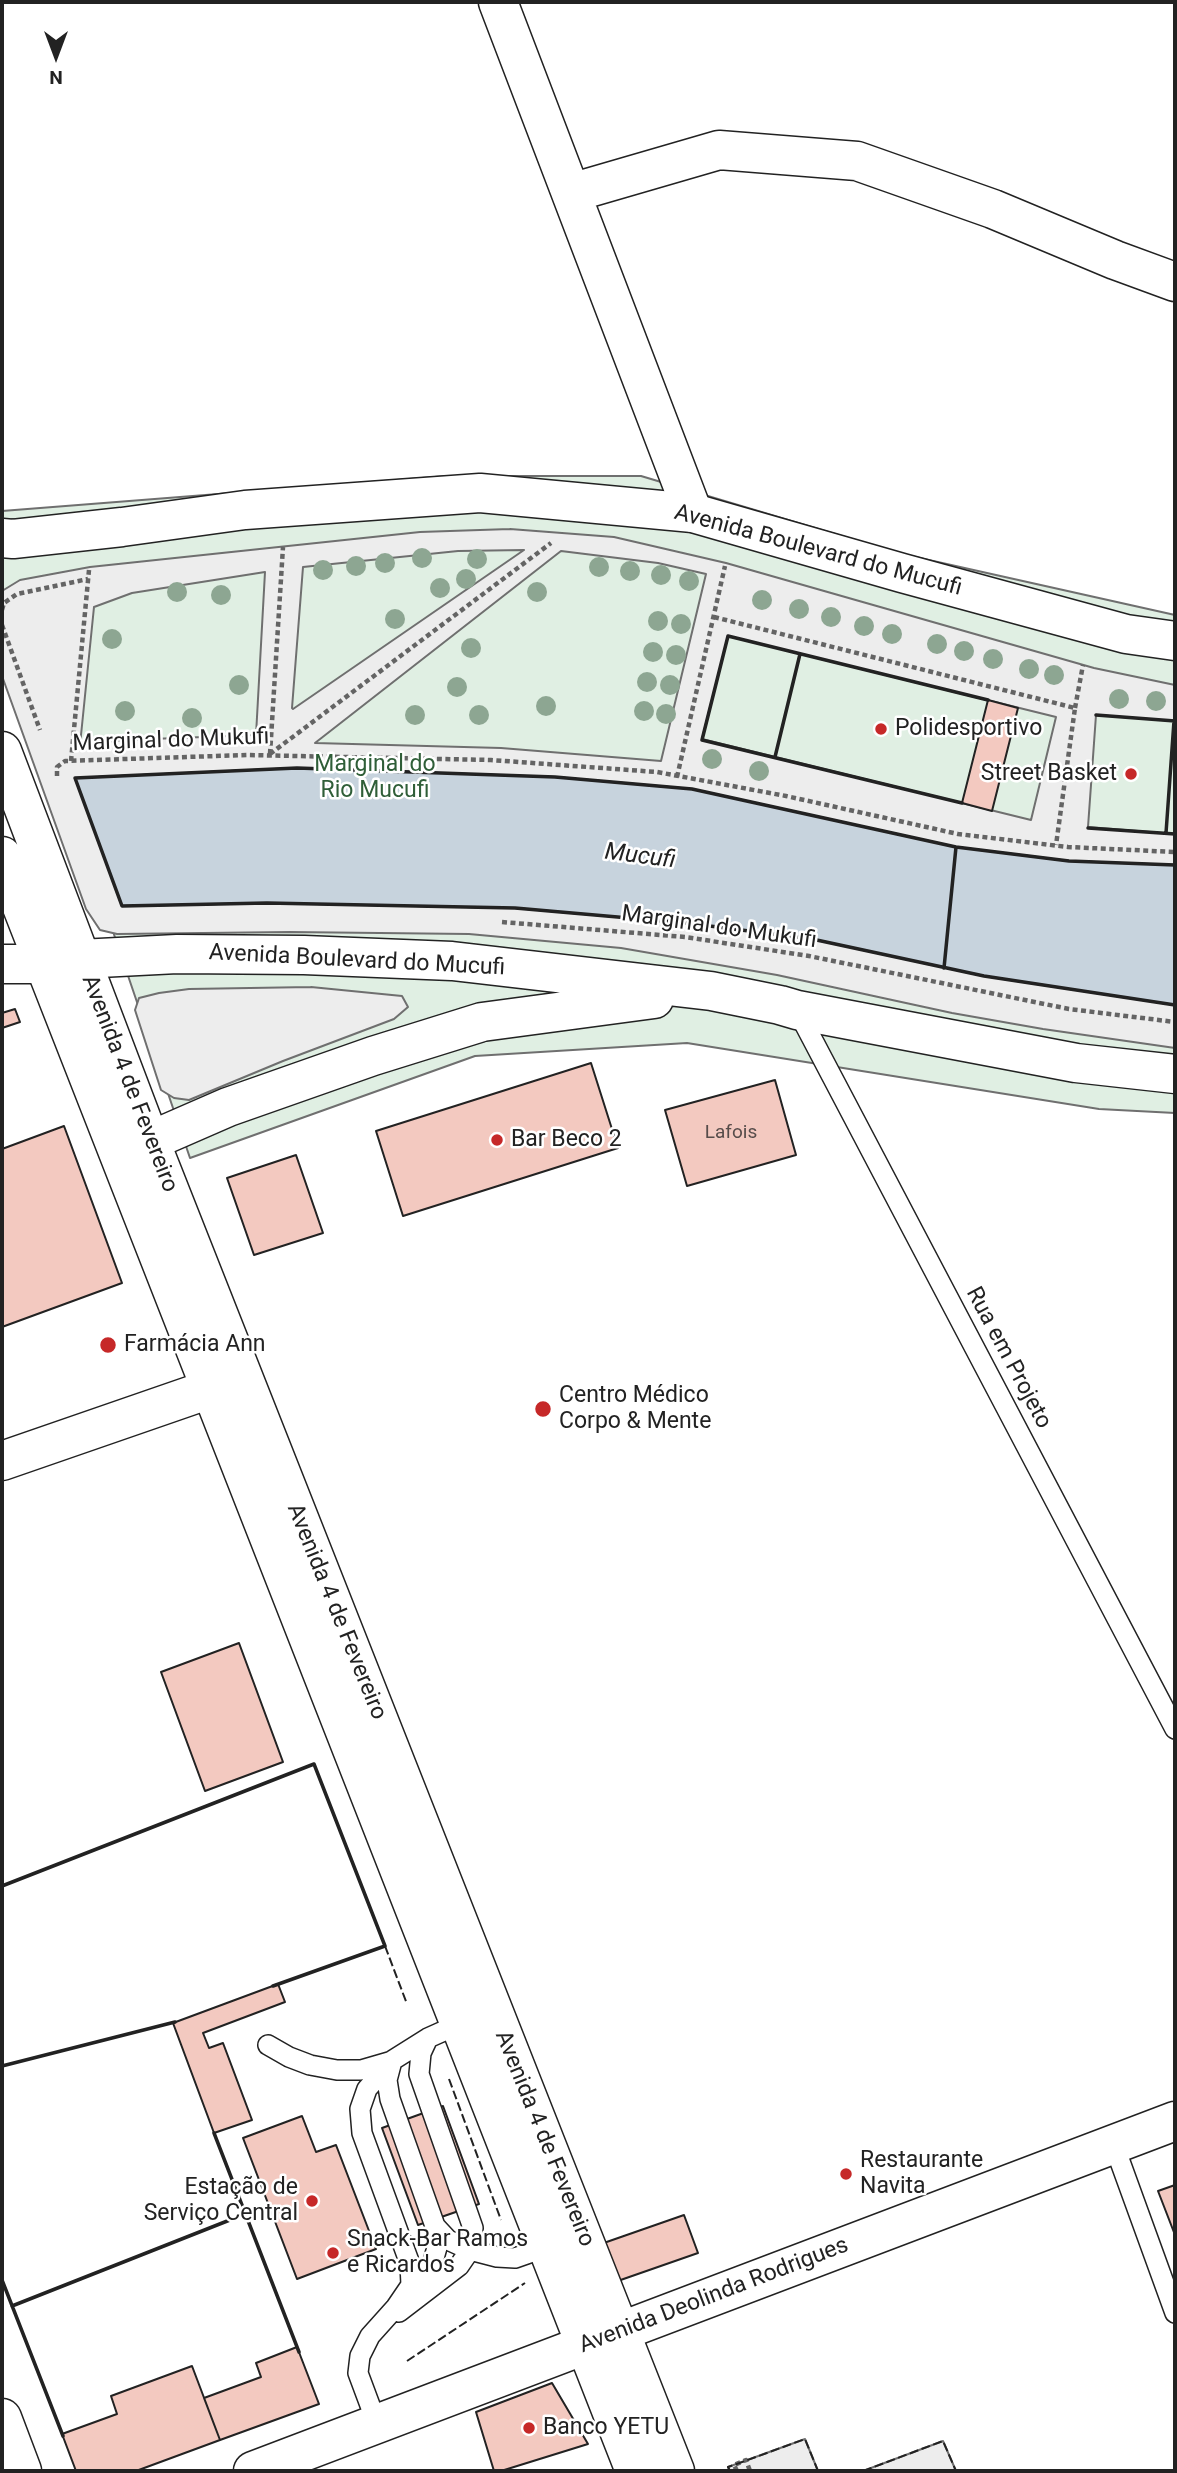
<!DOCTYPE html>
<meta charset="utf-8">
<style>
body{margin:0}
#map{position:relative;width:1177px;height:2473px;overflow:hidden;background:#fff;font-family:Roboto,sans-serif}
canvas{display:block}
.frame{position:absolute;inset:0;border:4px solid #222;pointer-events:none}
.north{position:absolute;left:21px;top:21px;width:70px;height:70px;-webkit-text-stroke:5px #fff;paint-order:stroke;rotate:180deg;font-size:19px;font-weight:700;line-height:28px;text-align:center;color:#222}
.north::after{content:'';display:block;margin:auto;width:24px;height:32px;background:#222;clip-path:polygon(50% 0,100% 100%,50% 72%,0 100%)}
</style>
<div id="map">
<canvas width="1177" height="2473"></canvas>
<div class="frame"></div>
<div class="north">N</div>
</div>
<script>
const context = document.querySelector('canvas').getContext('2d');
context.lineJoin = 'round';
function fill(path, color) { context.fillStyle = color; context.fill(path, 'evenodd'); }
const poly = rows => new Path2D(rows.map(r => 'M' + r).join(''));
function strokePath(path, color, width, dash) { context.strokeStyle = color; context.lineWidth = width; context.lineCap = dash ? 'butt' : 'round'; context.setLineDash(dash || []); context.stroke(path); }
function label(font, color, halo, rows, align = 'center') {
  context.font = font + ' Roboto,sans-serif'; context.lineWidth = 5; context.setLineDash([]); context.textBaseline = 'middle'; context.strokeStyle = halo; context.fillStyle = color; for (const [text, x, y, turn = 0] of rows) {
    context.save(); context.translate(x, y); context.rotate((+turn || 0) * Math.PI / 180); context.textAlign = isNaN(turn) ? turn : align; if (halo) context.strokeText(text, 0, 0); context.fillText(text, 0, 0); context.restore();
  }
}
const green = poly([
 [447,476,641,476,902,554,1175,615,1175,1113,1099,1109,687,1043,475,1056,190,1158,2,605,2,511,447,476]
]);
fill(green, '#e0efe3');
strokePath(green, '#6f6f6f', 2);
const parking = poly([
 [510,529,614,537,726,563,1094,668,1175,685,1175,721,1096,715,1088,827,1175,834,1175,865,1069,861,956,847,692,789,555,777,297,768,76,778,122,906,267,903,515,908,686,923,812,939,984,976,1175,1005,1175,1048,1043,1029,952,1013,777,975,621,948,469,934,290,932,117,934,100,930,86,909,2,676,2,591,20,580,90,567,420,532,510,529],
 [524,550,293,709,292,708,303,567,458,551,524,550],
 [561,551,658,563,706,574,661,761,501,748,315,743,561,551],
 [265,572,256,735,125,740,80,745,94,607,132,593,265,572],
 [728,636,1056,717,1031,820,702,739,728,636],
 [311,987,402,996,408,1007,394,1019,283,1061,189,1100,174,1098,161,1090,135,1010,139,998,159,993,189,989,311,987],
 [805,2439,818,2471,730,2471,728,2467,805,2439],
 [943,2441,956,2471,863,2471,943,2441]
]);
fill(parking, '#ededed');
strokePath(parking, '#6f6f6f', 2);
const water = poly([
 [297,768,555,777,692,789,956,847,1069,861,1175,865,1175,1005,984,976,812,939,686,923,515,908,267,903,122,906,75,778,297,768]
]);
fill(water, '#c7d3dd');
strokePath(water, '#6f6f6f', 2);
const building = poly([
 [988,700,1018,708,992,811,962,803,988,700],
 [15,1009,20,1022,2,1028,2,1013,15,1009],
 [591,1063,618,1148,403,1216,376,1131,591,1063],
 [775,1080,796,1155,687,1186,665,1110,775,1080],
 [64,1126,122,1283,2,1327,2,1149,64,1126],
 [296,1155,323,1233,254,1255,227,1178,296,1155],
 [239,1643,283,1762,205,1791,161,1672,239,1643],
 [278,1984,285,2002,203,2033,209,2048,223,2043,252,2120,214,2133,173,2023,278,1984],
 [443,2106,479,2204,418,2225,382,2128,443,2106],
 [302,2116,316,2152,336,2145,376,2249,297,2279,243,2138,302,2116],
 [1175,2185,1175,2235,1158,2191,1175,2185],
 [684,2215,698,2253,612,2283,598,2245,684,2215],
 [297,2347,319,2404,220,2440,204,2398,261,2377,256,2363,297,2347],
 [192,2366,220,2440,136,2471,76,2471,62,2434,117,2414,111,2396,192,2366],
 [552,2383,588,2444,501,2471,494,2471,476,2412,552,2383]
]);
fill(building, '#f3c9c0');
strokePath(building, '#222', 2);
const service = poly([
 [797,1010,1175,1729],
 [268,2045,289,2057,310,2065,337,2070,361,2070,392,2061],
 [392,2061,387,2080,390,2099,435,2226,438,2244,432,2265,413,2295],
 [1114,2145,1175,2313],
 [435,2226,448,2240,470,2250,497,2257,515,2258,552,2245],
 [399,2312,459,2266,470,2250,473,2228,419,2074,421,2053,428,2038],
 [377,2424,358,2373,360,2356,370,2336,396,2307,411,2285,410,2264,362,2133,360,2109,367,2089,393,2060,428,2038,466,2021]
]);
const minor = poly([
 [498,2,693,513],
 [571,193,719,150,857,161,993,209,1115,260,1175,282],
 [2,964,44,964],
 [2,1461,210,1389],
 [2,2418,22,2471]
]);
const tertiary = poly([
 [2,538,13,539,122,527,245,510,480,493,693,513,902,573,1126,634,1175,641],
 [49,963,80,959,177,954,304,955,452,961,711,991,780,1005,797,1010,1076,1063,1175,1074],
 [150,1141,228,1107,373,1056,482,1022,654,999],
 [253,2471,1175,2121]
]);
const primary = poly([
 [2,751,150,1141,675,2471],
 [2,856,635,2471]
]);
strokePath(service, '#222', 22);
strokePath(minor, '#222', 41);
strokePath(tertiary, '#222', 41);
strokePath(primary, '#222', 41);
strokePath(poly([
 [2,610,4,603,17,594,88,579],
 [714,617,1075,708,1056,845],
 [2,625,40,730],
 [1075,708,1083,665],
 [270,754,551,543],
 [270,754,283,547],
 [71,761,89,570],
 [57,776,57,767,65,761,247,755,491,760,657,772,786,796,958,834,1068,847,1175,852],
 [677,777,725,566],
 [502,922,685,937,809,956,1069,1009,1175,1022],
 [737,2471,734,2465,746,2460,750,2471]
]), '#646464', 4.5, [5, 3.5]);
strokePath(service, '#fff', 19);
strokePath(minor, '#fff', 38);
strokePath(tertiary, '#fff', 38);
strokePath(primary, '#fff', 38);
strokePath(poly([
 [385,1946,407,2004],
 [449,2079,501,2220],
 [407,2361,525,2283],
 [730,2471,728,2467,734,2465,805,2439,818,2471],
 [863,2471,943,2441,956,2471]
]), '#222', 2, [9, 3.5]);
strokePath(poly([
 [1096,715,1175,721],
 [775,757,800,654],
 [962,803,702,740,728,636,988,700],
 [1088,828,1175,834],
 [1166,833,1174,721],
 [1175,865,1069,861,956,847,692,789,555,777,297,768,75,778,122,906,267,903,515,908,686,923,812,939,984,976,1175,1005],
 [944,968,956,847],
 [2,1886,314,1764,385,1946,273,1986],
 [2,2066,175,2022],
 [214,2133,299,2352],
 [2,2280,63,2436],
 [12,2306,245,2214]
]), '#222', 3.5);
context.fillStyle = '#8da692';
for (const [x, y] of [
 [422,558],
 [477,559],
 [385,563],
 [356,566],
 [599,567],
 [323,570],
 [630,571],
 [661,575],
 [466,579],
 [689,581],
 [440,588],
 [177,592],
 [537,592],
 [221,595],
 [762,600],
 [799,609],
 [831,617],
 [395,619],
 [658,621],
 [681,624],
 [864,626],
 [892,634],
 [112,639],
 [937,644],
 [471,648],
 [964,651],
 [653,652],
 [676,655],
 [993,659],
 [1029,669],
 [1054,675],
 [647,682],
 [239,685],
 [670,685],
 [457,687],
 [1119,699],
 [1156,701],
 [546,706],
 [125,711],
 [644,711],
 [666,714],
 [415,715],
 [479,715],
 [192,718],
 [712,759],
 [759,771]
]) { context.beginPath(); context.arc(x, y, 10, 0, 2 * Math.PI); context.fill(); }
for (const [x, y, r, color] of [
 [881,729,7,"#c62828"],
 [1131,774,7,"#c62828"],
 [497,1140,7,"#c62828"],
 [108,1345,9,"#c62828"],
 [543,1409,9,"#c62828"],
 [846,2174,7,"#c62828"],
 [312,2201,7,"#c62828"],
 [333,2253,7,"#c62828"],
 [529,2428,7,"#c62828"]
]) { const dot = new Path2D(); dot.arc(x, y, r, 0, 2 * Math.PI); context.fillStyle = color; context.fill(dot); strokePath(dot, '#fff', 2.5); }
label('19px', '#564c4a', null, [
 ["Lafois",731,1133]
]);
label('23px', '#222', '#fff', [
 ["Avenida Boulevard do Mucufi",818,551,15],
 ["Marginal do Mukufi",171,741,-2],
 ["Marginal do Mukufi",719,928,8],
 ["Avenida Boulevard do Mucufi",357,961,3],
 ["Avenida 4 de Fevereiro",129,1084,69],
 ["Rua em Projeto",1008,1358,62],
 ["Avenida 4 de Fevereiro",336,1612,68],
 ["Avenida 4 de Fevereiro",544,2139,68],
 ["Avenida Deolinda Rodrigues",714,2296,-21]
]);
label('23px', '#222', '#fff', [
 ["Polidesportivo",895,729],
 ["Street Basket",1117,774,"right"],
 ["Bar Beco 2",511,1140],
 ["Farmácia Ann",124,1345],
 ["Centro Médico",559,1396],
 ["Corpo & Mente",559,1422],
 ["Restaurante",860,2161],
 ["Navita",860,2187],
 ["Estação de",298,2188,"right"],
 ["Serviço Central",298,2214,"right"],
 ["Snack-Bar Ramos",347,2240],
 ["e Ricardos",347,2266],
 ["Banco YETU",543,2428]
], 'left');
label('23px', '#2f5e38', '#fff', [
 ["Marginal do",375,765],
 ["Rio Mucufi",375,791]
]);
label('italic 24px', '#222', '#fff', [
 ["Mucufi",640,857,7]
]);
</script>
